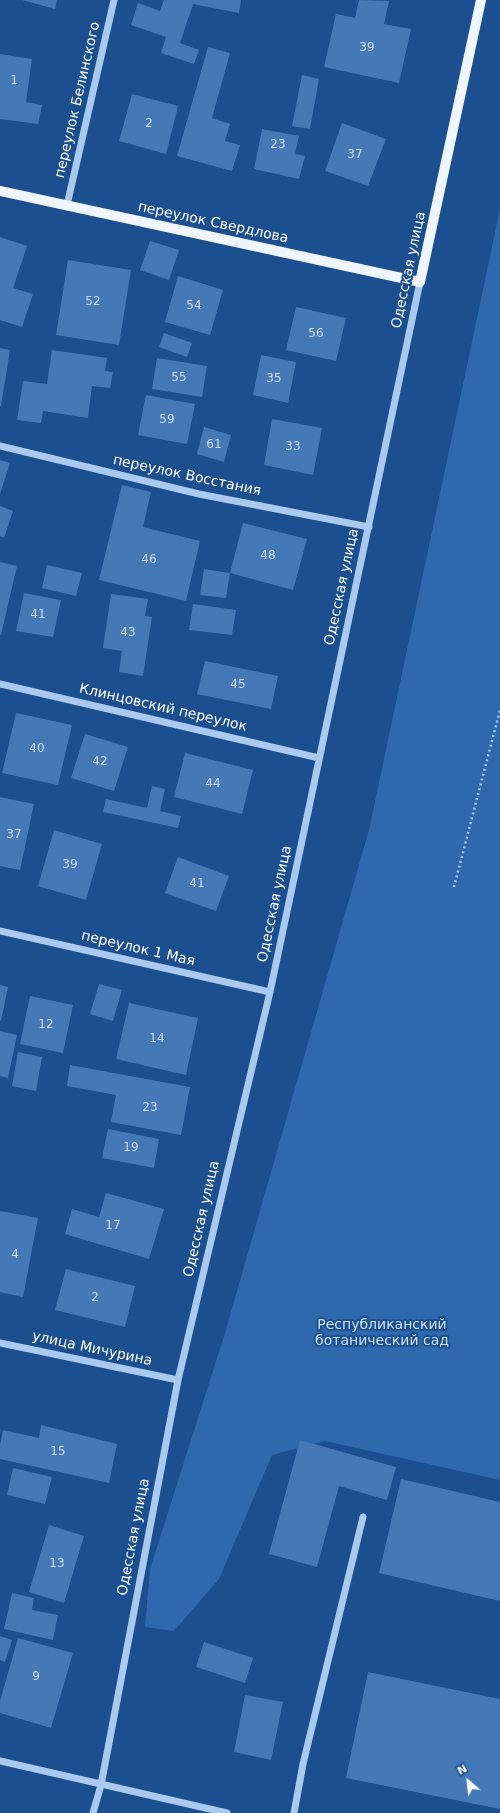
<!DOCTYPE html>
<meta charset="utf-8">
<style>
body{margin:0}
#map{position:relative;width:500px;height:1813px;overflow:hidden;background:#1b4f8f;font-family:"DejaVu Sans",sans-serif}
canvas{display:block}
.north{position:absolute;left:448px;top:1761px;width:40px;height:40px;-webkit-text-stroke:3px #1b4f8f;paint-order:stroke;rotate:332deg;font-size:11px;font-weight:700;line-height:16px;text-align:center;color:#fff}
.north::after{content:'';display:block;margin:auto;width:14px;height:18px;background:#fff;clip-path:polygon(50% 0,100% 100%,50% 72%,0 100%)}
</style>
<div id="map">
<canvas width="500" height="1813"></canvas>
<div class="north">N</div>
</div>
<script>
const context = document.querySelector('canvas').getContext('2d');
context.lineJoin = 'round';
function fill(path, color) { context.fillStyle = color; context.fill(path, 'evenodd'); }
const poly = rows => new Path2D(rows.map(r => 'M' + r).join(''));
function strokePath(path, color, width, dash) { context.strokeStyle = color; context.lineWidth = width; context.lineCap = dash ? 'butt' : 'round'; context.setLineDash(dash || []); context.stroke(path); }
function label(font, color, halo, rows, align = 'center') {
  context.font = font + ' "DejaVu Sans",sans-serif'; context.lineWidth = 4; context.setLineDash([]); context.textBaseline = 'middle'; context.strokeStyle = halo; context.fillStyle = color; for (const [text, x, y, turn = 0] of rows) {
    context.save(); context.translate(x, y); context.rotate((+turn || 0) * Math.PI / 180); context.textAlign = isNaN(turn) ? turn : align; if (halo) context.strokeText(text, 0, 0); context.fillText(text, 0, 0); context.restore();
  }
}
fill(poly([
 [500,209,500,1480,325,1441,272,1455,219,1579,174,1631,145,1627,150,1569,225,1333,369,830]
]), '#2e69ad');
fill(poly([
 [22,0,57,0,55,9],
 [164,0,241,0,239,13,193,4,180,43,199,50,194,64,161,53,166,37,131,25,138,3,160,11],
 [359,0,389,1,384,24,411,29,399,83,324,67,336,14,355,18],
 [208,47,230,53,212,118,230,124,225,141,240,145,232,171,177,156],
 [0,54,32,59,26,102,42,105,38,124,0,119],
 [302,75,319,79,310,129,292,126],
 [132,94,178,106,166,154,119,141],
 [342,123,386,139,368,186,325,171],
 [262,129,299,136,295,154,305,156,299,179,254,169],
 [0,237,27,246,13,288,33,294,22,327,0,320],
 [150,241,179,250,169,280,140,270],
 [68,260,131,270,119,345,56,335],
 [178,276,223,290,210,335,165,322],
 [296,307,346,318,336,361,286,350],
 [164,333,192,343,187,357,159,347],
 [0,348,10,350,1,406,0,406],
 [52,350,107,358,105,371,113,372,110,388,92,386,88,418,43,411,41,423,17,420,23,381,47,384],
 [261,355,296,362,288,403,253,395],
 [157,358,207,366,202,397,152,389],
 [146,395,195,404,187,444,138,435],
 [272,419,322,428,313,475,264,465],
 [204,427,231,435,224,462,197,454],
 [0,460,10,463,0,494],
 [122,485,151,492,143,527,200,541,186,601,99,580],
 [0,506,13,511,4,538,0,536],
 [243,523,307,539,293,590,230,573],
 [0,562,17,566,1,635,0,635],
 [47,565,82,573,76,596,42,588],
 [204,569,230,573,226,598,200,595],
 [24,593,61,600,53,637,16,631],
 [111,594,148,599,145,616,152,617,143,676,119,672,122,651,103,648],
 [193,604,236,610,232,635,189,630],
 [205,661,278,676,271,709,197,694],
 [16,713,72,725,58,785,2,773],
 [85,734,128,747,114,791,71,778],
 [185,753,253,770,242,814,174,797],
 [152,786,165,789,160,811,181,816,178,828,103,812,106,799,147,808],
 [0,797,34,804,20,870,0,866],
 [54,830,102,844,86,900,38,886],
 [178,857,229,876,216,911,165,893],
 [99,984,122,990,113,1021,90,1014],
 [0,985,8,987,1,1021,0,1020],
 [30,996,73,1005,63,1053,20,1044],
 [129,1003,198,1018,186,1075,116,1059],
 [0,1031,17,1035,8,1078,0,1076],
 [18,1052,42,1057,36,1091,12,1086],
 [70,1065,190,1087,181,1135,111,1122,116,1095,67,1086],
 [108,1129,159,1139,154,1168,102,1158],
 [106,1193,164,1209,149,1259,65,1234,72,1209,99,1217],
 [0,1211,38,1218,23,1297,0,1292],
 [66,1269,135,1286,125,1327,55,1310],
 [41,1425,117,1444,109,1483,0,1459,0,1445,3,1430,39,1438],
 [300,1440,396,1467,387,1500,339,1486,317,1567,269,1554],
 [13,1468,52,1477,45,1504,7,1495],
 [401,1479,500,1502,500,1601,379,1573],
 [49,1525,84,1536,64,1603,29,1592],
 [12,1593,34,1598,32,1610,58,1615,53,1640,4,1629],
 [0,1636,12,1640,5,1662,0,1660],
 [18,1638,73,1653,51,1728,0,1713,0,1701],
 [204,1642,253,1658,245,1683,196,1667],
 [368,1672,500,1699,500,1809,346,1778],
 [245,1695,283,1702,271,1760,234,1752]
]), '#4478b7');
strokePath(poly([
 [454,887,500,710]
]), '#a9c9ee', 2.5, [2, 3]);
strokePath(poly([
 [67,205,114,0],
 [0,446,199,494,369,527],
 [0,684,319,758],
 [0,931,270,992],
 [0,1343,178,1380],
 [0,1761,227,1813],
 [93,1813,101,1785,178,1380,270,992,420,282],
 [294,1813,303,1764,363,1517]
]), '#a9c9ee', 7);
strokePath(poly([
 [0,191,420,282,481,0]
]), '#f0f6ff', 10);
label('12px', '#d0dded', null, [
 ["39",367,48],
 ["1",14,81],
 ["2",149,124],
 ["23",278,145],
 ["37",355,155],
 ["52",93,302],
 ["54",194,306],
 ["56",316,334],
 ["55",179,378],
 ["35",274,379],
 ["59",167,420],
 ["61",214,445],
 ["33",293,447],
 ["48",268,556],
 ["46",149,560],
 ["41",38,615],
 ["43",128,633],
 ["45",238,685],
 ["40",37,749],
 ["42",100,762],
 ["44",213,784],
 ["37",14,835],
 ["39",70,865],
 ["41",197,884],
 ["12",46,1025],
 ["14",157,1039],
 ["23",150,1108],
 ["19",131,1148],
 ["17",113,1226],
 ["4",15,1255],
 ["2",95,1298],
 ["15",58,1452],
 ["13",57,1564],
 ["9",36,1677]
]);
label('14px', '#fff', '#1b4f8f', [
 ["переулок Белинского",78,100,-77],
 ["переулок Свердлова",213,223,12],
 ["Одесская улица",409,270,-78],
 ["переулок Восстания",187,476,12],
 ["Одесская улица",342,587,-78],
 ["Клинцовский переулок",163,708,13],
 ["Одесская улица",275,904,-78],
 ["переулок 1 Мая",138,949,13],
 ["Одесская улица",202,1219,-77],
 ["улица Мичурина",92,1349,12],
 ["Одесская улица",134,1537,-79]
]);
label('14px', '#cfe3fa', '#1b4f8f', [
 ["Республиканский",382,1325],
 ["ботанический сад",382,1341]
]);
</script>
